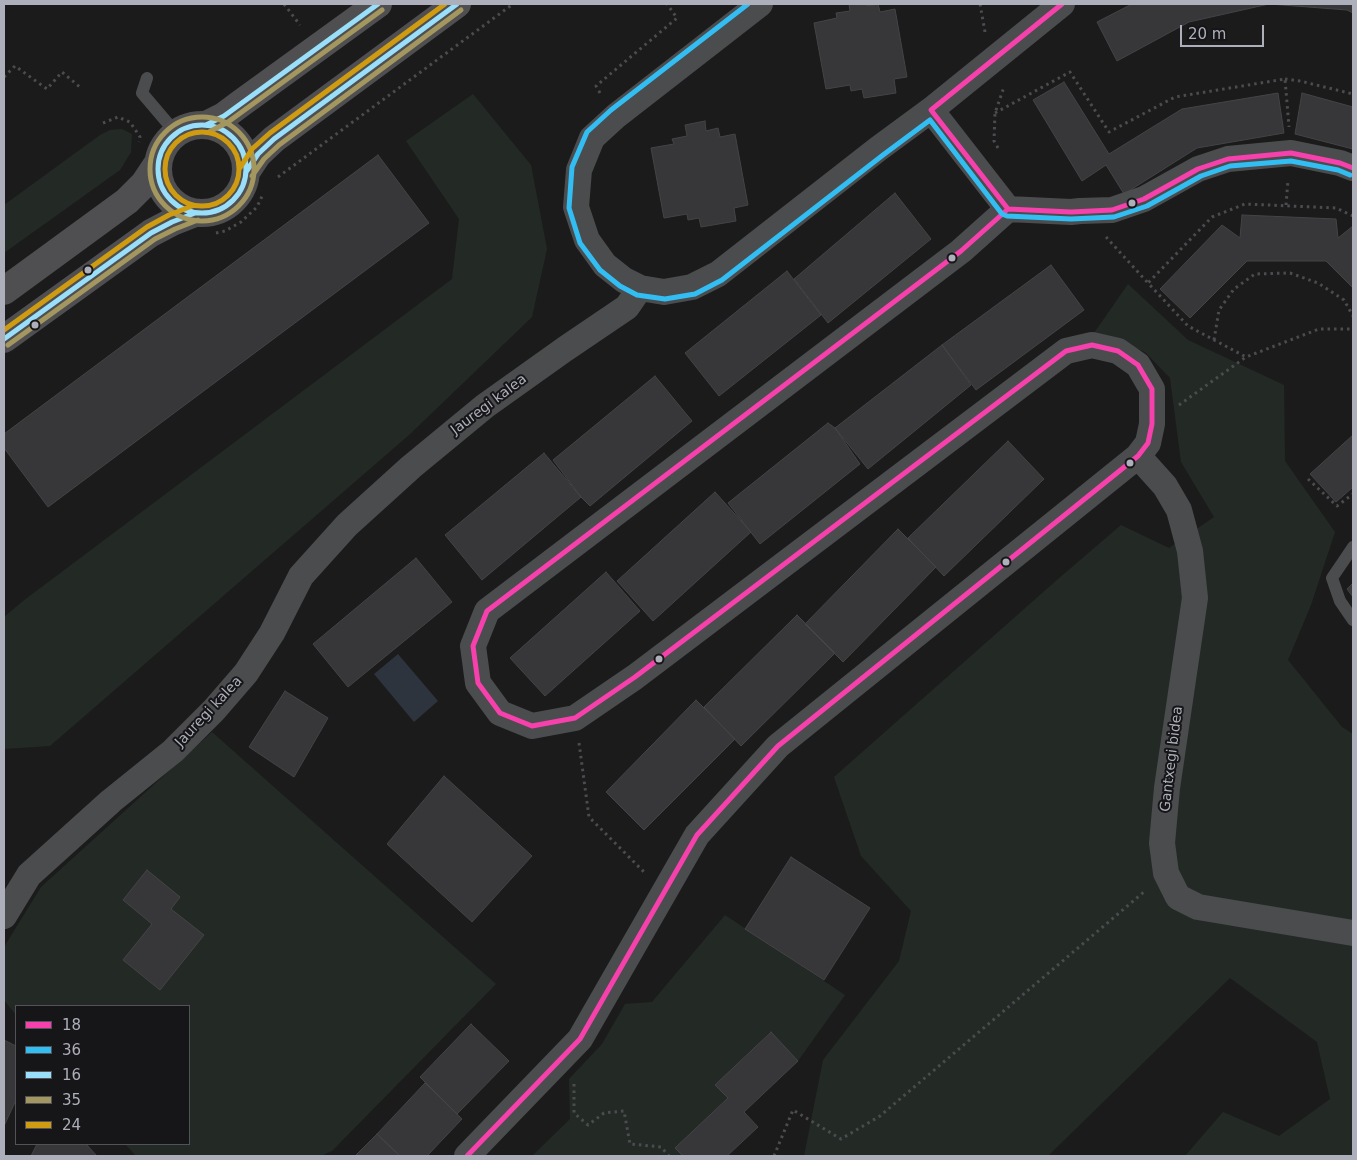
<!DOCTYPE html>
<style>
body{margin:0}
#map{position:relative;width:1357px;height:1160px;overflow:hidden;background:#1b1b1b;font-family:"DejaVu Sans",sans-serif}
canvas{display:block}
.frame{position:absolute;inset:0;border:5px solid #adafbb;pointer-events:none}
.legend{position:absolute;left:15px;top:1005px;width:175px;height:140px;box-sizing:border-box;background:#161517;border:1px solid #525359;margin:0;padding:6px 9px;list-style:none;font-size:15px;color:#adafbb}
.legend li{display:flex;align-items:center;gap:10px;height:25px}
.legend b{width:25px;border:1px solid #525359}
.scale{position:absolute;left:1180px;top:25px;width:84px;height:22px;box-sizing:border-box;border:2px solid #adafbb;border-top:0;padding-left:6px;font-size:15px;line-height:18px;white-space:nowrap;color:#adafbb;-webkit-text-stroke:4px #161517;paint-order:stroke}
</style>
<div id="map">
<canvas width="1357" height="1160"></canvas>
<div class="frame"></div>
<ul class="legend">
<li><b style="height:6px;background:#f640ac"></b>18</li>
<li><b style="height:6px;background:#33bef3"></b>36</li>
<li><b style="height:6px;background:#99dff9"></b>16</li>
<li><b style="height:6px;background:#a4965f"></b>35</li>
<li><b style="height:6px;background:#cf9b10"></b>24</li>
</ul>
<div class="scale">20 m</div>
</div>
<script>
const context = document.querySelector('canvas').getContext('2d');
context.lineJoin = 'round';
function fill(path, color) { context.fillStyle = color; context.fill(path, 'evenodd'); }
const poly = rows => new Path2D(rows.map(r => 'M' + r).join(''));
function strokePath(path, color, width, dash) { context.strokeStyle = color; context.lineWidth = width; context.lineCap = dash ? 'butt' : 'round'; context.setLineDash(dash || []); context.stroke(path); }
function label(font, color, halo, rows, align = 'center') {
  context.font = font + ' "DejaVu Sans",sans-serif'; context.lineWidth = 4; context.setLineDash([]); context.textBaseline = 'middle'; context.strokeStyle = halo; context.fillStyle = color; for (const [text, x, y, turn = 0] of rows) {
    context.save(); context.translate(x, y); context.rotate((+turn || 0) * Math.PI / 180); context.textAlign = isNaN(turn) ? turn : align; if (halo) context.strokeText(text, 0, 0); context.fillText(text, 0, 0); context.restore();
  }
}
fill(poly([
 [473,94,531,165,547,249,532,317,409,435,50,746,4,749,4,617,23,601,452,279,459,219,406,141],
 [122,129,132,134,131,152,120,170,4,253,4,205,100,135,110,130],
 [1128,284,1188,340,1284,385,1285,461,1335,532,1311,605,1288,660,1342,727,1353,734,1353,1156,1185,1156,1223,1112,1279,1136,1330,1099,1317,1042,1230,978,1048,1156,804,1156,823,1060,899,961,911,911,861,856,834,777,1058,579,1121,525,1169,548,1214,517,1181,462,1170,378,1145,352,1094,333],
 [212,732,496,984,332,1151,321,1156,136,1156,125,1144,189,1144,189,1006,16,1006,16,1015,4,1000,4,947,41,887],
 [725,915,845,995,798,1061,770,1032,716,1085,728,1098,676,1148,683,1156,532,1156,570,1119,569,1079,602,1044,625,1004,652,1002]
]), '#232a25');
fill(poly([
 [398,654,438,701,414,722,374,674]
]), '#2e343d');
const building = poly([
 [849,4,866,4,866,6,878,4,880,12,895,9,907,77,894,79,896,93,864,98,862,89,851,91,850,85,826,89,814,23,837,18,836,13,850,11,849,4],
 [1132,4,1353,4,1353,13,1347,10,1269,4,1189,22,1117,61,1097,22,1132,4],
 [1064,82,1109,154,1182,109,1278,93,1284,133,1197,148,1124,194,1106,165,1082,181,1033,100,1064,82],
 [1302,93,1353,107,1353,149,1295,134,1302,93],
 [705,121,706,131,718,128,720,137,735,134,748,205,734,208,736,221,701,227,699,218,688,220,687,214,664,218,651,148,674,144,672,139,687,136,685,125,705,121],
 [378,155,429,223,48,507,4,448,4,434,378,155],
 [895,193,931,239,828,323,794,279,895,193],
 [1242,215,1336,219,1338,238,1353,226,1353,288,1326,261,1247,261,1190,318,1160,289,1222,225,1240,238,1242,215],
 [1051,265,1084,310,976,390,942,345,1051,265],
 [787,271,821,315,719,396,685,353,787,271],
 [942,345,971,385,868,469,835,428,942,345],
 [655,376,692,421,590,506,581,497,553,460,655,376],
 [828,423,835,428,860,464,760,544,728,503,828,423],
 [1353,435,1353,487,1336,502,1310,474,1353,435],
 [1008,441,1044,479,944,576,908,538,1008,441],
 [544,453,581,497,482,580,445,535,544,453],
 [715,492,751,532,653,621,617,581,715,492],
 [898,529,936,567,843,662,805,624,898,529],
 [416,558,452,602,348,687,313,644,416,558],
 [606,572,640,611,545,696,510,658,606,572],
 [1353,583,1353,597,1347,589,1353,583],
 [797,615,835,653,741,746,704,707,797,615],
 [285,691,328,718,294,777,249,747,285,691],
 [696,700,735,739,644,830,606,792,696,700],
 [444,776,532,856,472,922,387,844,444,776],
 [791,857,870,908,824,980,745,929,791,857],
 [147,870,180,897,171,909,204,935,160,990,123,960,152,924,123,900,147,870],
 [471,1024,509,1061,457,1114,420,1077,471,1024],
 [771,1032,798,1061,744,1112,758,1127,727,1156,683,1156,675,1148,728,1098,715,1085,771,1032],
 [4,1040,16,1046,16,1100,4,1126,4,1040],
 [425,1083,462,1119,427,1156,400,1156,377,1134,425,1083],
 [377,1134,400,1156,355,1156,377,1134],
 [37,1144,86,1144,97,1156,31,1156,37,1144]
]);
fill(building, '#373739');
strokePath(building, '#444447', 1);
strokePath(poly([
 [284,4,300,25],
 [980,4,985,32],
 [4,77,15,66,47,89,62,72,81,88],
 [1285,79,1300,81,1353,94],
 [600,93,596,86,677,18,667,4],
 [995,113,1070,72,1109,132,1175,97,1285,79,1289,127],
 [103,123,118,117,130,122,140,137,139,142],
 [998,148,994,141,995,113,1004,87],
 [278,177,513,4],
 [1286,205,1288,180],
 [1353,216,1336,208,1245,204,1212,217,1148,283,1188,326,1246,357,1319,329,1353,329],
 [216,233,225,231,241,222,257,207,263,194],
 [1106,237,1148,283],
 [1214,340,1219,310,1234,289,1255,274,1290,273,1318,283,1344,300,1353,316],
 [1179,405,1246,357],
 [1308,479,1337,506,1353,494],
 [579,743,589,817,645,873],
 [574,1084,574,1113,588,1125,604,1113,624,1111,630,1144,661,1147,669,1156],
 [774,1156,793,1110,841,1139,880,1116,1145,891]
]), '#4c4c50', 3, [2.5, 4]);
strokePath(poly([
 [147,78,142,93,176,133],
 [1353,547,1332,578,1340,601,1353,620]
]), '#4b4c4e', 12);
strokePath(poly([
 [760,4,616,116,592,138,579,170,576,207,587,240,605,265,624,280,640,288,664,292,692,287,718,274,878,149,931,110,1062,4],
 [931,110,1008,209,1071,212,1080,211,1112,210,1144,199,1198,169,1228,159,1291,153,1340,163,1353,168],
 [1138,456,1165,486,1179,510,1190,551,1195,598,1167,788,1162,843,1166,873,1178,897,1198,907,1353,933],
 [4,916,29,875,111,801,173,751,214,710,246,673,272,633,301,576,347,525,411,467,485,406,565,349,627,307,640,288],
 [467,1156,580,1039,697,835,778,746,1138,456,1148,443,1152,424,1152,389,1138,365,1118,351,1092,345,1066,351,635,677,575,718,532,726,500,713,478,683,473,646,487,611,961,251,1008,209]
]), '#4b4c4e', 26);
strokePath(poly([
 '158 169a44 44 0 1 1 88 0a44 44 0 1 1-88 0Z',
 [206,125,224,116,240,104,378,4],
 [246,172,258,154,274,139,457,4],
 [4,291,127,201,144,184,158,163],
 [4,339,151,233,172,222,195,213]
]), '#4f4f52', 28);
strokePath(poly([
 [1062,4,931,110,1008,209,1071,212,1112,210,1144,199,1198,169,1228,159,1291,153,1340,163,1353,168],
 [467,1156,580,1039,697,835,778,746,1138,456,1148,443,1152,424,1152,389,1138,365,1118,351,1092,345,1066,351,635,677,575,718,532,726,500,713,478,683,473,646,487,611,961,251,1008,209]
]), '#f640ac', 5);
strokePath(poly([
 [748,4,611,110,587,132,572,167,569,208,580,243,600,270,620,286,637,295,665,299,695,294,722,280,883,155,930,120,1002,214,1007,216,1071,219,1114,217,1147,206,1201,176,1230,166,1291,161,1338,170,1350,175]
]), '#33bef3', 5);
strokePath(poly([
 '158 169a44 44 0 1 1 88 0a44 44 0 1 1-88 0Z',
 [206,125,224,116,378,4],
 [246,172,258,154,274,139,457,4],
 [4,339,151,233,172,222,195,213]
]), '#99dff9', 5);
strokePath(poly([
 '150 169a52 52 0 1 1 104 0a52 52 0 1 1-104 0Z',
 [209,132,228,122,382,10],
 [252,176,264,159,279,145,461,10],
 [8,345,155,239,175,229,198,220]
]), '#a4965f', 5);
strokePath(poly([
 '165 169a37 37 0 1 1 74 0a37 37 0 1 1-74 0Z',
 [240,168,252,149,270,133,445,4],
 [4,330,147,227,169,215,192,206]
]), '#cf9b10', 5);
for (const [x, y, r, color] of [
 [1132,203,4.5,"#adafbb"],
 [952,258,4.5,"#adafbb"],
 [88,270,4.5,"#adafbb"],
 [35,325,4.5,"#adafbb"],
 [1130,463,4.5,"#adafbb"],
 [1006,562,4.5,"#adafbb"],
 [659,659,4.5,"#adafbb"]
]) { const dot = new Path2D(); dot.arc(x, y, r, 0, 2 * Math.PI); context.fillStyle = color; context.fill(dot); strokePath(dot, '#161517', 2); }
label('14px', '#adafbb', '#161517', [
 ["Jauregi kalea",489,405,-37],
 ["Jauregi kalea",209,712,-47],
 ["Gantxegi bidea",1172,759,-83]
]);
</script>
